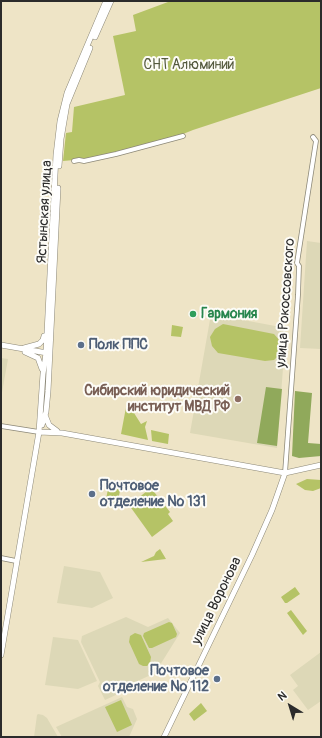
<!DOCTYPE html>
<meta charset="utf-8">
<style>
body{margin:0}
#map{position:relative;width:322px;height:738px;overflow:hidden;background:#eee4c6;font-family:Pangolin,sans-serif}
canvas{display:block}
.frame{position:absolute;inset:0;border:2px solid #2b2b2b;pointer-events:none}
.north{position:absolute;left:270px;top:686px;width:40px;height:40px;-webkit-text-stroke:3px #fdfcf7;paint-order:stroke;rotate:322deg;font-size:11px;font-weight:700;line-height:16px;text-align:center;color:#2b2b2b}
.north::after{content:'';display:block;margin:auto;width:14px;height:18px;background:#2b2b2b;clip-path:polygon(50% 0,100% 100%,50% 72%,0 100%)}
</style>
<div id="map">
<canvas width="322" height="738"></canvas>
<div class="frame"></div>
<div class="north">N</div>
</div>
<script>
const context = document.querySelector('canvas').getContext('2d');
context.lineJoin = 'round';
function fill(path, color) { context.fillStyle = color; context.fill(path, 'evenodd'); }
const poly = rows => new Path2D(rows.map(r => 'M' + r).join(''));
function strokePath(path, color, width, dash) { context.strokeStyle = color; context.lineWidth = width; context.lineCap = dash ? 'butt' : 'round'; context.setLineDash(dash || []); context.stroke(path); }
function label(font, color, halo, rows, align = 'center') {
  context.font = font + ' Pangolin,sans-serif'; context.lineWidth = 4; context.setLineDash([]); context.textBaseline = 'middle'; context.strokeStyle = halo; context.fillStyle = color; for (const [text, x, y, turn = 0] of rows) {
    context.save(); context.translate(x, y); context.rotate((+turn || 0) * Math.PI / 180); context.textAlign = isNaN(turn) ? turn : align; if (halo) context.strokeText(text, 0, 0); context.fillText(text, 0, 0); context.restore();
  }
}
fill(poly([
 [307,241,321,243,321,349,300,348],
 [211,314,286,328,277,448,190,433],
 [1,358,8,359,1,398],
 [64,566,100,572,113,598,92,608,57,603],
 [126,617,148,627,168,618,180,633,155,673,129,685,131,688,105,700,98,686,100,682,81,642,82,636],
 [53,637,78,640,97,681,78,689,45,685],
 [321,652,321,701,308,710,293,690,298,686,290,675],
 [122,697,127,707,133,709,137,719,129,737,62,737,56,727],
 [38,714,43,715,47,718,58,737,34,737,37,715]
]), '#ddd8b7');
fill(poly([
 [168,1,321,1,321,88,193,130,183,134,137,147,85,159,63,161,66,133,72,132,74,107,125,95,113,36,136,31,133,15,168,2],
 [223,324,274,334,280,341,281,345,280,354,274,360,265,361,218,353,212,346,210,337,215,329],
 [172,325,183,327,181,337,171,336],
 [127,402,141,424,147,421,145,427,148,440,121,434],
 [151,430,169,434,168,444,152,441],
 [307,479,321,480,321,488,313,491,305,490,296,484],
 [111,482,119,483,121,486,117,505,115,508,107,507,105,504,109,484],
 [151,488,170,512,168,514,173,521,152,537,129,505],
 [160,549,166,559,141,562,154,556,156,552],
 [295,587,300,594,287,603,285,603,281,597],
 [291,610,307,631,303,635,287,613],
 [169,622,172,623,177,634,176,637,152,648,149,648,143,636,144,633],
 [135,633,141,635,151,657,150,663,147,666,143,666,139,664,129,642,130,636],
 [121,700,132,725,117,732,105,707],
 [201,703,207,711,194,721,189,714]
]), '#b5c366');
fill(poly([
 [266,387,282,389,277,446,257,443],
 [295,391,312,393,308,443,321,444,321,456,299,458,292,456]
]), '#90a95b');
const minor = poly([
 [74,161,79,160,84,161,116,154,183,136],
 [1,426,39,432],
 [285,473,298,295,299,266,297,263,316,141,313,137],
 [1,558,16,561]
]);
const major = poly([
 [95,37,111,1],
 [59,166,61,139,67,104,90,48],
 [1,345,47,353],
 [24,348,39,344,43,340,44,336],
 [25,352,38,358,42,369],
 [45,415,49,425,57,431],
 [42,425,46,412,48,391,58,188],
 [39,432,62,433,285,473,321,465],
 [1,655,39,432,43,374,46,353,56,155,60,121,67,93,106,1],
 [164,737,252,555,272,510,285,473]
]);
strokePath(minor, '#8c8878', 5.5);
strokePath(major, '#8c8878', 6);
strokePath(minor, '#fff', 4);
strokePath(major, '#fff', 5);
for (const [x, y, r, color] of [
 [193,314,4,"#2e9e5b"],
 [81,345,4,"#5c6f8a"],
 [238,399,4,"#8d6e63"],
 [92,494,4,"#5c6f8a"],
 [217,679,4,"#5c6f8a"]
]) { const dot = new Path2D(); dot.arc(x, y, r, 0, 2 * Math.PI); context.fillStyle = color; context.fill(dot); strokePath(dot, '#fdfcf7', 1.5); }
label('14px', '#54593d', '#fdfcf7', [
 ["СНТ Алюминий",189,65]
]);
label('14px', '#2b2b2b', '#fdfcf7', [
 ["Ястынская улица",45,212,-87],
 ["улица Рокоссовского",286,303,-86],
 ["улица Воронова",217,601,-64]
]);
label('bold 14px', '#27864d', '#fdfcf7', [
 ["Гармония",201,314]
], 'left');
label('bold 14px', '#4e5e75', '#fdfcf7', [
 ["Полк ППС",89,345],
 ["Почтовое",100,486],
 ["отделение № 131",100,502],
 ["Почтовое",209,671,"right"],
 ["отделение № 112",209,687,"right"]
], 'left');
label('bold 14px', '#785e54', '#fdfcf7', [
 ["Сибирский юридический",230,391],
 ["институт МВД РФ",230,407]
], 'right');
</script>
